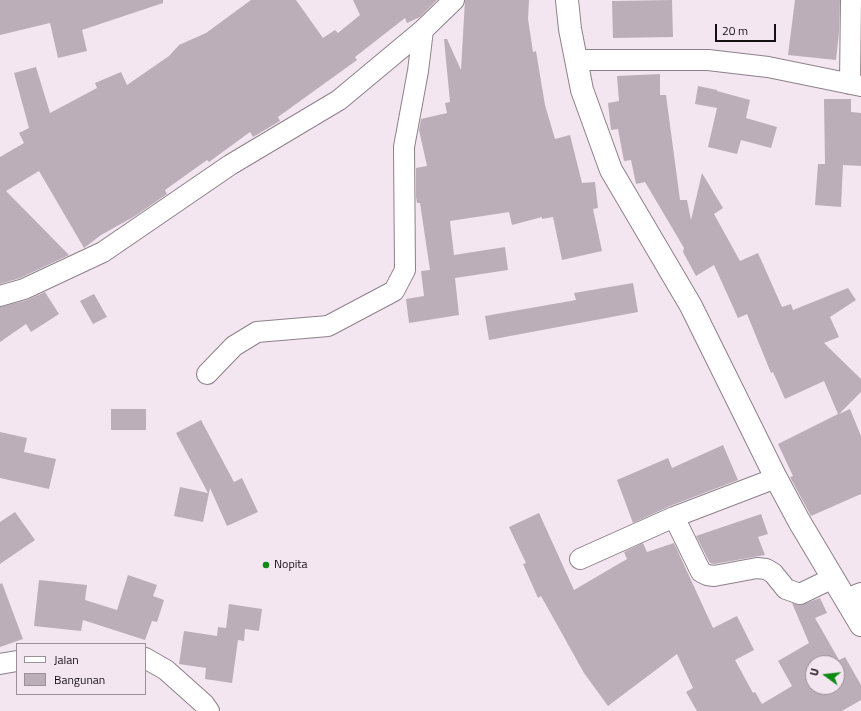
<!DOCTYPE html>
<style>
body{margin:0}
#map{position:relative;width:861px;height:711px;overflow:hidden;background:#f4e6f1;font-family:"Titillium Web",sans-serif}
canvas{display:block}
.legend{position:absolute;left:16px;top:643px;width:130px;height:52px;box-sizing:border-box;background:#f4e6f1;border:1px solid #9a9098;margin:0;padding:5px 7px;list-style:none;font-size:12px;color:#141013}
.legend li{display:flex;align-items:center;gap:8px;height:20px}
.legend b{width:20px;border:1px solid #9a9098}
.north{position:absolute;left:805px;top:655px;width:40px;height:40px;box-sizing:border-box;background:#f4e6f1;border:1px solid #9a9098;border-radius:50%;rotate:285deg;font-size:11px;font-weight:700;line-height:16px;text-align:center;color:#141013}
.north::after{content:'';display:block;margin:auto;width:14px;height:18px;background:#0c8a12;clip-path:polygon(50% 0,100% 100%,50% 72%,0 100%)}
.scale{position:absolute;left:715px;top:24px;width:61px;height:18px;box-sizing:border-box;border:2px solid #141013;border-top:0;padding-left:5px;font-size:12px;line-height:14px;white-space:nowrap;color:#141013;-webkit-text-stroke:3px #f4e6f1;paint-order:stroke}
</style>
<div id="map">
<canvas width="861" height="711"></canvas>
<ul class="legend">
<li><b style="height:5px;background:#fff"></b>Jalan</li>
<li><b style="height:11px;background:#bbaeb8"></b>Bangunan</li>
</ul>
<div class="north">U</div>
<div class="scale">20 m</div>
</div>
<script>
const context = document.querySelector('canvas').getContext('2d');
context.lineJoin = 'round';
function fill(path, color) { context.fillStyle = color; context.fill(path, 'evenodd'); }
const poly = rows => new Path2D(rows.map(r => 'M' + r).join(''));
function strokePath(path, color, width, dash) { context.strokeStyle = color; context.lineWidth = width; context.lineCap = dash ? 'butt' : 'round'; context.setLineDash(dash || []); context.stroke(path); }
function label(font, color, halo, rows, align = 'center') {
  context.font = font + ' "Titillium Web",sans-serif'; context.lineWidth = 3; context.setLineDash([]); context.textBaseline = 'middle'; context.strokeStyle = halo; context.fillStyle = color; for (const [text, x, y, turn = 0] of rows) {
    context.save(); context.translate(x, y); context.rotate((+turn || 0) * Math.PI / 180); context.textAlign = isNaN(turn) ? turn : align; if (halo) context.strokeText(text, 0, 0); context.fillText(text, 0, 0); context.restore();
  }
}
fill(poly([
 [0,0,163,0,163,3,82,30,87,51,58,58,50,23,0,35],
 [251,0,296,0,323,38,335,30,338,33,360,15,353,0,437,0,420,17,407,23,405,18,355,57,357,60,278,117,280,121,253,137,250,132,209,162,207,160,165,190,167,194,135,216,101,235,84,248,39,171,6,191,69,255,20,278,0,284,0,157,24,143,19,133,29,128,14,73,36,67,50,113,97,88,95,83,121,72,127,85,169,56,179,45,206,33],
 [465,0,529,0,528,19,533,52,536,51,545,105,555,139,570,135,582,183,595,182,598,208,593,209,602,251,562,260,553,217,542,219,542,217,512,225,509,212,450,221,454,255,505,247,508,270,455,278,459,315,409,323,406,299,424,296,421,271,430,270,420,203,417,203,416,197,416,168,427,166,419,130,421,119,447,113,445,103,450,102,444,39,447,39,461,70],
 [672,0,673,37,613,38,612,1],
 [795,0,840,0,839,33,836,60,788,55],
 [660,74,660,95,666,95,680,200,687,200,691,220,702,173,723,208,714,214,740,261,758,253,782,307,791,304,793,310,848,288,856,300,830,317,839,337,824,343,861,379,861,392,839,414,850,409,861,436,861,494,811,516,790,477,793,476,778,444,838,414,824,381,785,399,773,372,771,373,747,314,738,318,714,265,696,276,683,252,684,248,645,182,636,184,631,160,624,161,618,129,611,130,608,103,619,101,617,76],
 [698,86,717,90,717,91,750,100,746,118,777,127,771,148,741,140,737,154,708,147,717,108,695,104],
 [824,99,851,99,851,112,861,113,861,166,843,165,841,207,815,205,818,164,825,164],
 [633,283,638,312,489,340,485,316,576,300,574,293],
 [45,292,59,314,31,332,26,324,0,342,0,307,27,300],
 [94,294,107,317,93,324,80,301],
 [111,409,146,409,146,430,111,430],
 [201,420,234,482,242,478,258,512,227,526,210,488,203,522,174,516,180,487,208,493,176,433],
 [0,432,27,438,24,452,56,459,49,489,0,478],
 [723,445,738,480,670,506,633,523,617,480,668,458,672,468],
 [15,512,35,540,0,564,0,522],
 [539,513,574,590,627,559,624,552,643,543,647,552,674,543,713,628,737,616,754,650,735,660,753,693,755,692,762,704,792,686,778,661,809,643,792,603,801,605,820,598,827,613,815,618,839,660,845,657,861,685,861,700,842,711,697,711,686,692,693,688,677,654,608,706,584,673,541,596,538,598,523,564,526,563,509,527],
 [813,663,837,663,837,687,813,687],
 [761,514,768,534,758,537,765,555,714,564,710,563,696,536],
 [128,575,157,585,153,596,164,600,157,622,152,621,145,640,83,620,81,631,34,626,39,580,87,585,85,600,117,610],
 [2,583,23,639,0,647,0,584],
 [229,604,262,609,259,631,245,629,244,641,238,640,232,683,205,679,206,668,179,664,184,631,217,636,218,627,226,628]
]), '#bbaeb8');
const street = poly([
 [576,60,708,60,768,67,861,86],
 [850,84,851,0],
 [0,296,24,289,103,252,230,165,339,100,423,30,454,0],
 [207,374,234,346,257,332,328,326,394,291,405,270,404,147,418,71,423,30],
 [674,517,701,572,707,575,714,576,757,568,766,569,773,573,786,589,800,594,833,578],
 [580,559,674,517,776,478],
 [846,599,861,593],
 [145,658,166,670,204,704,209,711],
 [0,664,17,661]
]);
const secondary = poly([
 [567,0,570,29,582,90,611,170,691,306,776,478,799,521,861,625]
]);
strokePath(street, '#8d818a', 22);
strokePath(secondary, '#8d818a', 24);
strokePath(street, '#fff', 20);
strokePath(secondary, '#fff', 22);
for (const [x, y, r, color] of [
 [266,565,4,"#0c8a12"]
]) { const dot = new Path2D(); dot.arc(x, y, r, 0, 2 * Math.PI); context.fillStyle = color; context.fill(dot); strokePath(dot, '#f4e6f1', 1.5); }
label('12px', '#141013', '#f4e6f1', [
 ["Nopita",274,565]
], 'left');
</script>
